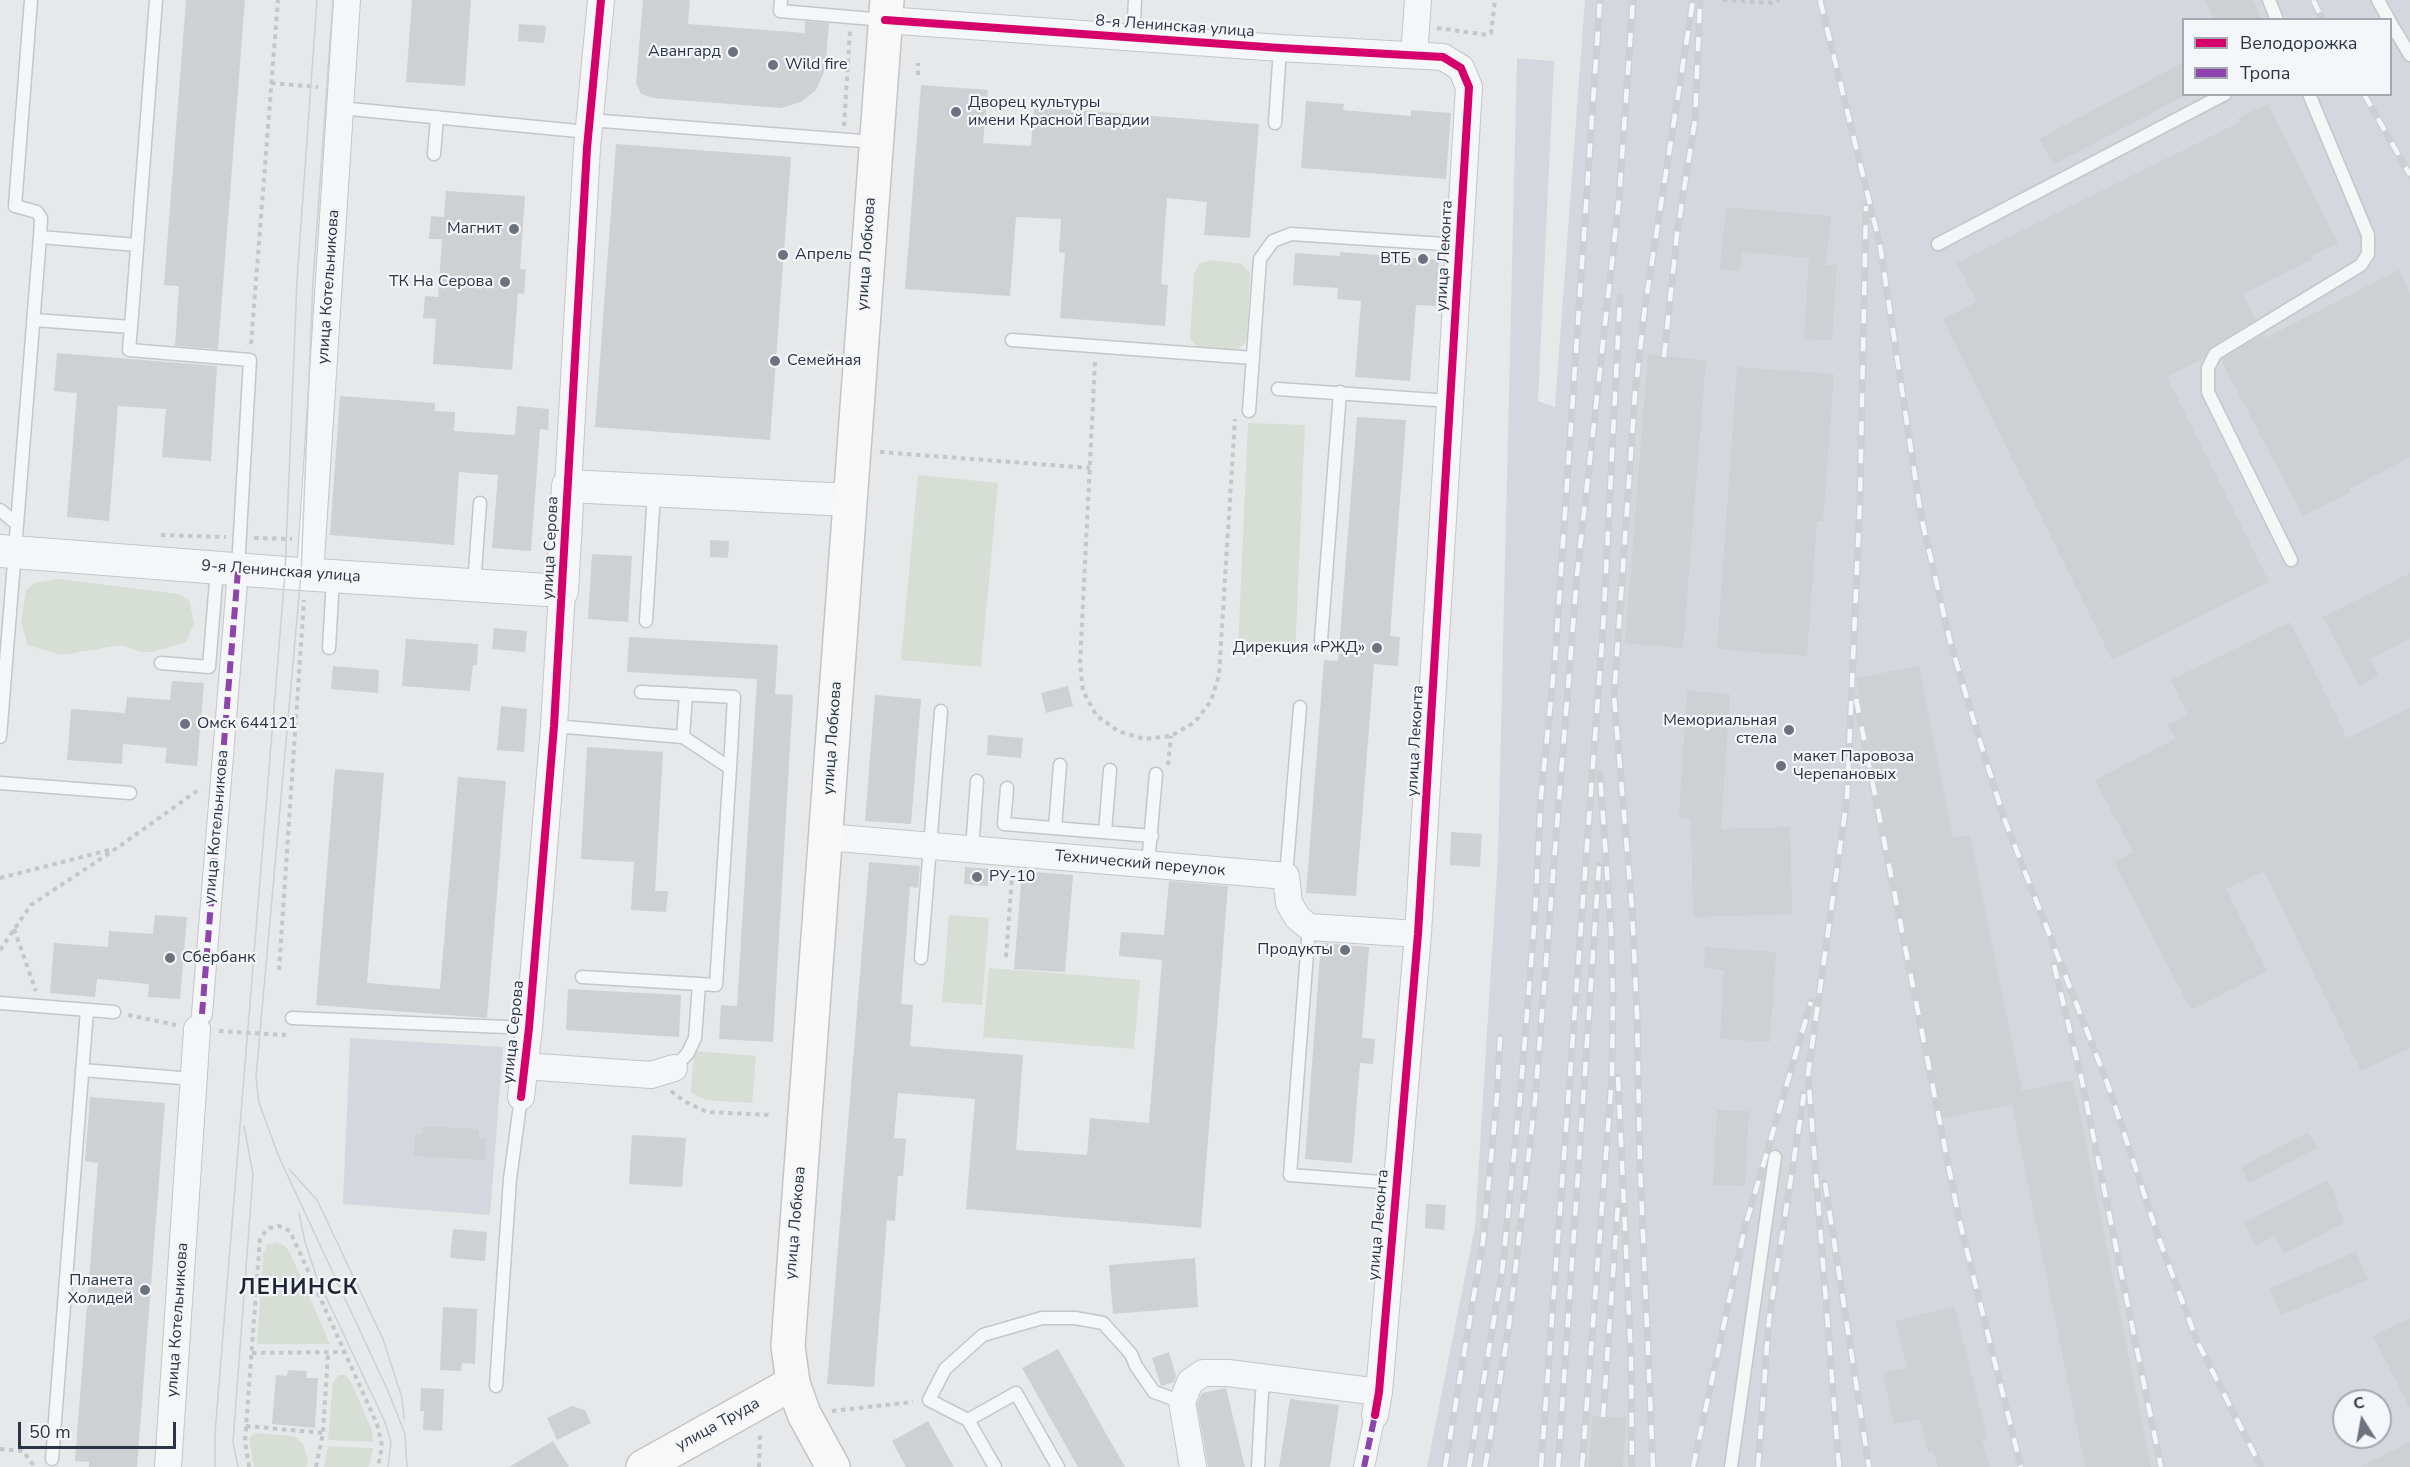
<!DOCTYPE html>
<meta charset="utf-8">
<style>
body{margin:0}
#map{position:relative;width:2410px;height:1467px;overflow:hidden;background:#e6e8ea;font-family:"Nunito Sans",sans-serif}
canvas{display:block}
.legend{position:absolute;left:2182px;top:18px;width:210px;height:78px;box-sizing:border-box;background:#f4f6f9;border:2px solid #a4a8b1;margin:0;padding:8px 10px;list-style:none;font-size:18px;color:#2b3445}
.legend li{display:flex;align-items:center;gap:12px;height:30px}
.legend b{width:30px;border:2px solid #a4a8b1}
.north{position:absolute;left:2332px;top:1389px;width:60px;height:60px;box-sizing:border-box;background:#f4f6f9;border:2px solid #a4a8b1;border-radius:50%;rotate:349deg;font-size:16px;font-weight:700;line-height:24px;text-align:center;color:#2b3445}
.north::after{content:'';display:block;margin:auto;width:21px;height:27px;background:#6c737f;clip-path:polygon(50% 0,100% 100%,50% 72%,0 100%)}
.scale{position:absolute;left:18px;top:1422px;width:158px;height:27px;box-sizing:border-box;border:3px solid #2b3445;border-top:0;padding-left:8px;font-size:18px;line-height:21px;white-space:nowrap;color:#2b3445;-webkit-text-stroke:4px #f4f6f9;paint-order:stroke}
</style>
<div id="map">
<canvas width="2410" height="1467"></canvas>
<ul class="legend">
<li><b style="height:8px;background:#d6006c"></b>Велодорожка</li>
<li><b style="height:8px;background:#8e44ad"></b>Тропа</li>
</ul>
<div class="north">С</div>
<div class="scale">50 m</div>
</div>
<script>
const context = document.querySelector('canvas').getContext('2d');
context.lineJoin = 'round';
function fill(path, color) { context.fillStyle = color; context.fill(path, 'evenodd'); }
const poly = rows => new Path2D(rows.map(r => 'M' + r).join(''));
function strokePath(path, color, width, dash) { context.strokeStyle = color; context.lineWidth = width; context.lineCap = dash ? 'butt' : 'round'; context.setLineDash(dash || []); context.stroke(path); }
function label(font, color, halo, rows, align = 'center') {
  context.font = font + ' "Nunito Sans",sans-serif'; context.lineWidth = 4.5; context.setLineDash([]); context.textBaseline = 'middle'; context.strokeStyle = halo; context.fillStyle = color; for (const [text, x, y, turn = 0] of rows) {
    context.save(); context.translate(x, y); context.rotate((+turn || 0) * Math.PI / 180); context.textAlign = isNaN(turn) ? turn : align; if (halo) context.strokeText(text, 0, 0); context.fillText(text, 0, 0); context.restore();
  }
}
fill(poly([
 [1585,0,2410,0,2410,1467,1427,1467,1475,1227,1498,856,1517,58,1554,61,1538,401,1555,407],
 [2184,20,2390,20,2390,94,2184,94],
 [2344,1401,2380,1401,2380,1437,2344,1437],
 [350,1038,503,1047,490,1215,343,1204]
]), '#d4d7dd');
fill(poly([
 [1211,260,1242,264,1250,273,1247,337,1245,343,1236,351,1198,348,1190,339,1194,275,1199,264],
 [1248,423,1305,425,1295,653,1238,651],
 [918,475,998,483,981,667,901,660],
 [58,579,178,594,189,600,194,623,186,642,152,652,141,652,121,645,61,655,28,645,21,623,26,590,35,583],
 [949,915,989,918,982,1005,942,1002],
 [989,968,1140,980,1134,1049,983,1037],
 [694,1051,756,1056,752,1103,706,1100,691,1093],
 [276,1242,285,1246,290,1253,330,1344,257,1344,263,1255,267,1245],
 [339,1375,346,1375,352,1384,372,1431,373,1442,328,1440,333,1382],
 [254,1433,294,1436,303,1444,308,1461,306,1467,254,1467,249,1439],
 [328,1446,373,1448,370,1464,368,1467,324,1467]
]), '#d6ded6');
fill(poly([
 [186,0,245,0,218,349,175,346,179,286,164,285],
 [412,0,471,0,465,86,406,82],
 [643,0,690,0,688,24,805,33,805,21,829,23,825,70,816,90,801,102,781,108,653,98,641,94,636,83],
 [2205,0,2253,0,2262,20,2215,20],
 [519,24,546,26,544,43,518,41],
 [2184,62,2184,96,2053,165,2039,139],
 [921,85,988,90,983,143,1031,146,1034,107,1259,124,1250,238,1204,235,1207,202,1167,198,1161,284,1168,285,1165,326,1060,318,1065,253,1059,252,1061,219,1016,217,1010,296,905,289],
 [1306,101,1344,104,1343,110,1411,116,1411,110,1451,113,1446,179,1301,168],
 [2268,104,2338,243,2311,256,2312,259,2243,294,2256,320,2211,347,2203,359,2167,377,2269,582,2112,660,1943,319,1977,302,1957,263,2240,122,2238,118],
 [616,144,791,157,770,440,595,427],
 [446,191,525,196,520,269,526,270,524,294,518,293,512,370,433,364,436,319,423,318,425,296,438,297,442,239,429,239,431,216,444,217],
 [1726,207,1831,216,1826,265,1837,265,1832,340,1804,339,1809,258,1742,252,1740,271,1720,269],
 [1340,252,1439,260,1436,306,1416,305,1410,381,1355,377,1361,301,1337,299,1338,288,1293,285,1295,253,1340,256],
 [2399,270,2410,293,2410,457,2349,489,2350,492,2303,516,2221,360,2263,334,2265,338],
 [57,353,217,366,211,461,162,457,166,409,118,406,109,521,67,517,77,393,54,391],
 [1648,355,1706,360,1683,648,1625,643],
 [1737,367,1834,374,1823,521,1817,521,1807,656,1717,649],
 [340,396,435,403,435,411,455,412,454,431,515,435,517,406,549,409,548,430,540,429,531,551,492,548,498,475,459,472,454,545,330,535],
 [1357,417,1406,420,1390,636,1400,637,1398,666,1374,664,1356,896,1306,893,1324,660,1338,661],
 [710,540,729,541,728,558,710,557],
 [592,554,632,556,628,622,588,619],
 [2410,573,2410,639,2370,659,2379,676,2359,686,2323,617],
 [2290,622,2347,738,2410,708,2410,1048,2361,1071,2264,871,2226,889,2267,971,2191,1010,2114,862,2133,852,2095,780,2175,739,2168,725,2188,716,2171,680],
 [494,628,527,631,525,652,492,649],
 [629,637,778,645,775,694,793,695,773,1042,719,1039,721,1005,737,1006,757,679,627,672],
 [406,639,478,644,477,665,473,665,470,691,402,686],
 [333,666,379,670,378,693,331,689],
 [1919,666,1953,838,1970,835,2022,1091,2073,1080,2151,1467,2085,1467,2012,1105,1942,1118,1856,678],
 [172,681,204,683,197,766,165,763,167,748,123,744,122,764,67,760,71,709,125,713,127,697,170,700],
 [1068,686,1073,706,1046,713,1041,693],
 [1687,691,1730,694,1721,829,1790,827,1792,914,1693,917,1691,819,1679,818],
 [875,695,921,699,911,824,865,821],
 [501,706,527,709,524,752,497,750],
 [988,735,1023,738,1021,758,987,755],
 [587,747,663,752,655,891,668,891,666,912,631,910,634,862,581,859],
 [335,769,384,773,367,983,440,989,458,777,506,781,487,1018,316,1005],
 [1451,832,1482,834,1480,867,1450,865],
 [869,862,920,866,918,888,910,887,901,1004,913,1005,910,1046,1023,1055,1016,1150,1087,1155,1090,1118,1149,1123,1162,960,1119,956,1121,932,1164,935,1169,881,1228,886,1201,1228,966,1209,975,1099,898,1093,894,1138,906,1139,903,1176,898,1176,895,1221,887,1220,874,1387,827,1384],
 [965,867,990,869,988,886,964,884],
 [1022,871,1073,875,1065,972,1014,969],
 [155,915,187,917,180,999,148,997,149,984,97,979,95,997,50,993,54,943,108,947,109,931,153,934],
 [1321,943,1369,947,1362,1038,1375,1039,1373,1064,1360,1063,1352,1163,1305,1159],
 [1705,947,1776,952,1770,1042,1720,1039,1724,970,1704,968],
 [568,989,681,995,679,1037,566,1030],
 [90,1097,165,1103,137,1467,89,1467,89,1462,75,1461,98,1163,85,1161],
 [1717,1110,1749,1111,1745,1186,1713,1185],
 [423,1126,479,1129,479,1138,486,1138,485,1160,414,1156,415,1134,423,1134],
 [2308,1132,2317,1148,2249,1183,2241,1167],
 [632,1135,686,1138,682,1187,629,1184],
 [2327,1180,2339,1202,2336,1204,2345,1222,2284,1254,2275,1236,2256,1246,2244,1223],
 [1426,1204,1446,1205,1444,1230,1425,1228],
 [453,1229,487,1232,485,1261,450,1258],
 [2356,1252,2368,1280,2281,1315,2270,1288],
 [1195,1258,1198,1307,1113,1314,1109,1265],
 [1954,1306,1987,1438,1981,1439,1990,1467,1938,1467,1933,1451,1928,1452,1920,1419,1894,1424,1883,1373,1907,1368,1895,1321],
 [443,1307,477,1309,475,1364,462,1363,461,1371,440,1370],
 [2410,1318,2410,1408,2373,1336],
 [1058,1349,1125,1467,1078,1467,1022,1368],
 [1169,1352,1176,1376,1174,1382,1161,1386,1152,1358],
 [288,1370,307,1371,306,1378,318,1378,315,1428,272,1424,276,1375,287,1376],
 [421,1388,444,1389,442,1431,423,1430,424,1411,420,1411],
 [1226,1388,1245,1467,1208,1467,1197,1404,1202,1393],
 [1290,1399,1339,1405,1330,1467,1279,1467],
 [572,1406,585,1410,591,1423,557,1440,547,1418],
 [1592,1416,1626,1418,1623,1467,1589,1467],
 [928,1421,954,1467,906,1467,892,1441],
 [553,1441,569,1467,509,1467],
 [2410,1442,2410,1467,2360,1467]
]), '#ced0d3');
const service = poly([
 [31,0,15,206,37,212,41,218,40,237],
 [781,0,780,11,884,20],
 [2269,0,2277,20],
 [2378,0,2389,20],
 [2390,22,2410,55],
 [1133,38,1135,0],
 [340,108,588,132],
 [589,120,875,142],
 [1275,123,1280,48],
 [434,154,437,117],
 [1938,244,2225,94],
 [34,320,131,327,156,0],
 [131,327,129,350,250,360,238,568],
 [1012,340,1253,358],
 [1278,389,1450,401],
 [1249,411,1260,259,1273,241,1291,234,1459,245],
 [0,510,17,524],
 [2291,560,2208,392,2208,368,2215,354,2361,265,2368,254,2368,235,2309,94],
 [474,585,480,503],
 [646,621,654,492],
 [1321,640,1340,392],
 [329,648,333,578],
 [161,663,209,667,217,569],
 [641,692,734,697,730,768],
 [554,726,683,737,730,768,716,985,582,977],
 [0,737,40,237,137,245],
 [683,737,686,694],
 [0,783,130,793],
 [1007,788,1004,824,1152,836],
 [1055,828,1060,765],
 [1105,832,1110,770],
 [972,850,977,781],
 [1148,864,1156,774],
 [1286,876,1300,707],
 [1309,927,1290,1175,1395,1183],
 [921,958,941,711],
 [0,1003,114,1012],
 [292,1018,529,1028],
 [674,1068,688,1053,695,1038,699,984],
 [82,1070,194,1079],
 [496,1386,510,1179,521,1097],
 [968,1420,929,1400,945,1369,983,1335,1042,1318,1075,1318,1103,1323,1131,1354,1136,1366,1154,1392,1182,1402],
 [52,1459,87,1010],
 [995,1467,968,1420,1016,1393,1058,1467],
 [1258,1467,1262,1393,1265,1377],
 [1731,1467,1775,1157]
]);
const pedestrian = poly([
 [202,1014,238,570],
 [1364,1467,1375,1415]
]);
const minor = poly([
 [885,20,1280,48,1443,57,1461,68,1469,87,1418,934,1379,1392,1375,1415],
 [1414,55,1418,0],
 [568,486,587,148,601,0],
 [310,575,347,0],
 [826,837,1286,876,1289,903,1297,917,1309,927,1418,934],
 [524,1066,651,1075,674,1068],
 [521,1097,529,1028,554,726,562,591],
 [168,1467,197,1029],
 [1193,1467,1182,1402,1190,1382,1203,1373,1228,1373,1379,1392]
]);
const tertiary = poly([
 [0,551,285,573,562,591,568,486,848,500]
]);
const secondary = poly([
 [643,1467,793,1383]
]);
const primary = poly([
 [833,1467,804,1414,793,1383,788,1346,887,0]
]);
strokePath(service, '#c4c6c8', 15);
strokePath(pedestrian, '#c4c6c8', 22);
strokePath(minor, '#c4c6c8', 28);
strokePath(tertiary, '#c4c6c8', 34);
strokePath(secondary, '#c4c6c8', 36);
strokePath(primary, '#c2c5c8', 36);
strokePath(poly([
 [1723,0,1772,3,1779,0],
 [1437,28,1488,35,1491,33,1495,0],
 [918,75,918,63],
 [271,83,318,87],
 [844,126,850,31],
 [251,344,278,0],
 [1095,362,1080,664,1083,691,1096,715,1118,731,1144,739,1171,736,1195,722,1211,701,1219,675,1235,419],
 [880,452,1090,468],
 [161,535,226,537],
 [254,538,292,539],
 [1168,765,1171,736],
 [0,878,113,849],
 [14,929,36,991],
 [0,950,31,905,117,848,201,788],
 [1006,957,1012,876],
 [279,970,304,600],
 [128,1015,176,1025],
 [219,1031,284,1035,285,1032],
 [671,1091,684,1101,707,1112,772,1115],
 [252,1353,345,1352],
 [832,1411,913,1402],
 [246,1426,323,1433],
 [0,1449,23,1451,35,1467],
 [249,1467,245,1441,260,1238,269,1228,279,1226,290,1231,377,1424,382,1446,378,1467],
 [316,1467,323,1433,328,1353],
 [759,1467,760,1432]
]), '#c5c6ca', 4, [4.5, 4.5]);
strokePath(service, '#f5f6f7', 12);
strokePath(pedestrian, '#f5f6f7', 20);
strokePath(minor, '#f5f6f7', 26);
strokePath(tertiary, '#f5f6f7', 32);
strokePath(secondary, '#f8f8f8', 33);
strokePath(primary, '#f8f8f8', 33);
strokePath(poly([
 [333,0,313,281,301,574,256,1077,259,1103,279,1157,388,1391,405,1434,407,1467],
 [289,1169,317,1200,383,1339,402,1398,404,1419],
 [299,1213,305,1242,317,1278,385,1422,391,1442,388,1467],
 [215,1467,215,1433,285,573,297,280,317,0],
 [238,1467,233,1442,253,1174,244,1126]
]), '#cecfd2', 1.5);
const rail = poly([
 [1820,0,1880,245,1921,516,1950,641,1975,725,2004,818,2108,1085,2158,1236,2197,1341,2261,1467],
 [2313,0,2323,20],
 [2364,94,2410,175],
 [1664,357,1677,234,1695,120,1700,3],
 [1856,699,1959,1219,2021,1467],
 [2054,965,2082,1081,2161,1467],
 [1618,1077,1631,1358,1632,1467],
 [1825,1183,1869,1467],
 [1603,1417,1618,1203],
 [1445,1467,1483,1241,1497,1096,1500,1037],
 [1469,1467,1502,1272,1520,1098,1535,915,1541,797,1555,659,1600,0],
 [1485,1467,1508,1333,1535,1100,1577,575,1619,199,1633,0],
 [1541,1467,1603,629,1620,298],
 [1558,1467,1599,865],
 [1582,1467,1612,1076,1613,995,1611,929,1600,774],
 [1653,1467,1640,1165,1637,1013,1632,909,1614,696,1635,394,1645,306,1693,0],
 [1693,1467,1745,1227,1811,1002],
 [1758,1467,1769,1319,1804,1094],
 [1839,1467,1808,1074,1847,798,1860,499,1866,206]
]);
strokePath(rail, '#cecfd2', 7);
strokePath(rail, '#f4f6f9', 4.5, [14]);
strokePath(poly([
 [202,1014,238,570],
 [1364,1467,1375,1415]
]), '#8e44ad', 6, [12, 6]);
strokePath(poly([
 [885,20,1280,48,1443,57,1461,68,1469,87,1418,934,1379,1392,1375,1415],
 [521,1097,529,1028,554,726,587,148,601,0]
]), '#d6006c', 8);
for (const [x, y, r, color] of [
 [733,52,6,"#6c737f"],
 [773,65,6,"#6c737f"],
 [956,112,6,"#6c737f"],
 [514,229,6,"#6c737f"],
 [783,255,6,"#6c737f"],
 [1423,259,6,"#6c737f"],
 [505,282,6,"#6c737f"],
 [775,361,6,"#6c737f"],
 [1377,648,6,"#6c737f"],
 [185,724,6,"#6c737f"],
 [1789,730,6,"#6c737f"],
 [1781,766,6,"#6c737f"],
 [977,877,6,"#6c737f"],
 [1345,950,6,"#6c737f"],
 [170,958,6,"#6c737f"],
 [145,1290,6,"#6c737f"]
]) { const dot = new Path2D(); dot.arc(x, y, r, 0, 2 * Math.PI); context.fillStyle = color; context.fill(dot); strokePath(dot, '#f4f6f9', 2); }
label('16px', '#2b3445', '#f4f6f9', [
 ["8-я Ленинская улица",1175,27,4],
 ["улица Лобкова",867,254,-86],
 ["улица Леконта",1445,256,-87],
 ["улица Котельникова",329,287,-86],
 ["улица Серова",551,548,-87],
 ["9-я Ленинская улица",281,572,4],
 ["улица Лобкова",833,738,-86],
 ["улица Леконта",1416,741,-87],
 ["улица Котельникова",217,827,-85],
 ["Технический переулок",1140,864,5],
 ["улица Серова",514,1032,-84],
 ["улица Лобкова",796,1223,-85],
 ["улица Леконта",1379,1225,-85],
 ["улица Котельникова",178,1320,-86],
 ["улица Труда",718,1425,-29]
]);
label('16px', '#2b3445', '#f4f6f9', [
 ["Авангард",721,52],
 ["Wild fire",785,65,"left"],
 ["Дворец культуры",968,103,"left"],
 ["имени Красной Гвардии",968,121,"left"],
 ["Магнит",502,229],
 ["Апрель",795,255,"left"],
 ["ВТБ",1411,259],
 ["ТК На Серова",493,282],
 ["Семейная",787,361,"left"],
 ["Дирекция «РЖД»",1365,648],
 ["Мемориальная",1777,721],
 ["стела",1777,739],
 ["Омск 644121",197,724,"left"],
 ["макет Паровоза",1793,757,"left"],
 ["Черепановых",1793,775,"left"],
 ["РУ-10",989,877,"left"],
 ["Продукты",1333,950],
 ["Сбербанк",182,958,"left"],
 ["Планета",133,1281],
 ["Холидей",133,1299]
], 'right');
context.letterSpacing = '1.5px';
label('bold 22px', '#1d2536', '#f4f6f9', [
 ["ЛЕНИНСК",299,1289]
]);
context.letterSpacing = '0px';
</script>
